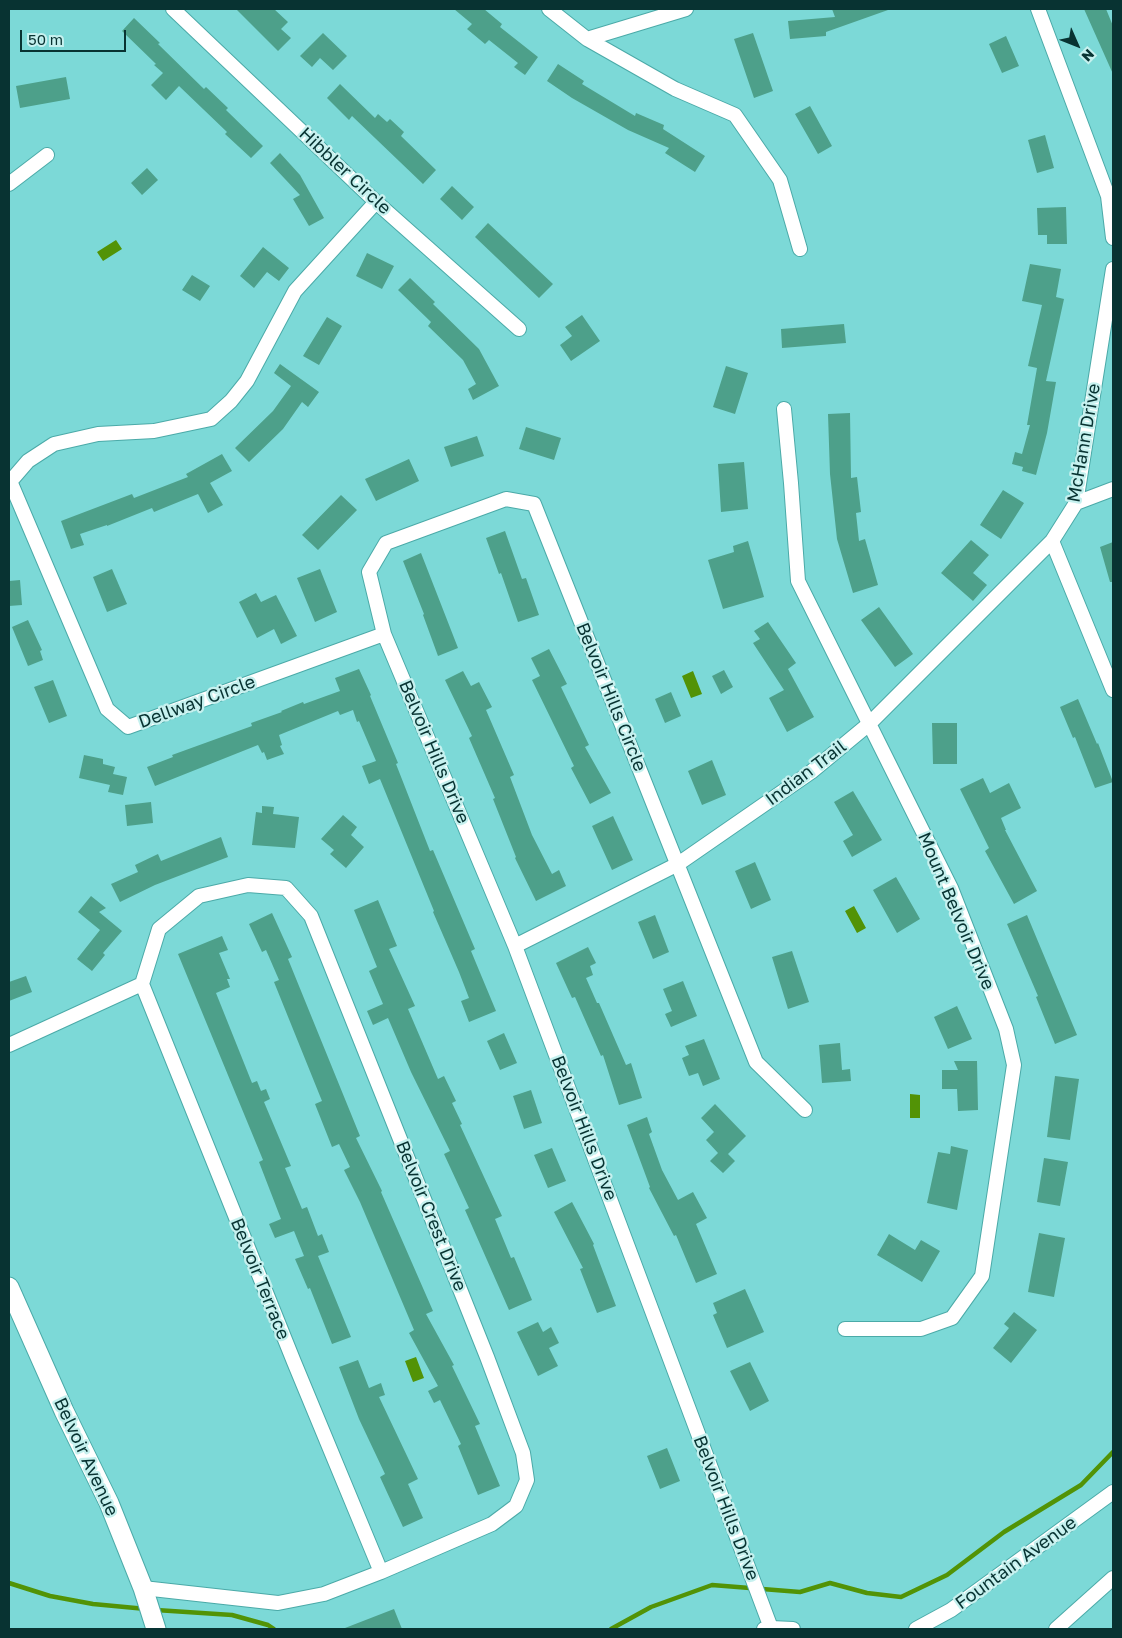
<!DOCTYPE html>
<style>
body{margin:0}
#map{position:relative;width:1122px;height:1638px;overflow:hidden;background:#7cd9d7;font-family:"Golos Text",sans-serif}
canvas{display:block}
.frame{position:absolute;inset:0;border:10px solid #083332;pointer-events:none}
.north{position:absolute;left:1052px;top:20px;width:50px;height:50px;-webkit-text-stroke:4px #c6f1ef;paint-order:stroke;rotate:134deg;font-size:14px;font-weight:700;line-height:20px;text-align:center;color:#083332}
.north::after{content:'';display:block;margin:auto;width:18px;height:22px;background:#083332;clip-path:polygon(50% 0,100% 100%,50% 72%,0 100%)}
.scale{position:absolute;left:20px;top:30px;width:106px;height:22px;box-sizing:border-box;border:2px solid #083332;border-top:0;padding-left:6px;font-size:15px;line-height:18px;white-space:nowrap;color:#083332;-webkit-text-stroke:4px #c6f1ef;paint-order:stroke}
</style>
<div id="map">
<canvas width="1122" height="1638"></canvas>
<div class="frame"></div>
<div class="north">N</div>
<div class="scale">50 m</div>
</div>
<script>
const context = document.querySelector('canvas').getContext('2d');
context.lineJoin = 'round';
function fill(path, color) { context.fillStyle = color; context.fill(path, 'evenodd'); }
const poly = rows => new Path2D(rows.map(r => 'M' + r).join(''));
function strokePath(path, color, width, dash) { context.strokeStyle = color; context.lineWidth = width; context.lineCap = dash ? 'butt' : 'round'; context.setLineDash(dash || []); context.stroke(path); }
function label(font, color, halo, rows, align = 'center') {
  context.font = font + ' "Golos Text",sans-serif'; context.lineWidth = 4.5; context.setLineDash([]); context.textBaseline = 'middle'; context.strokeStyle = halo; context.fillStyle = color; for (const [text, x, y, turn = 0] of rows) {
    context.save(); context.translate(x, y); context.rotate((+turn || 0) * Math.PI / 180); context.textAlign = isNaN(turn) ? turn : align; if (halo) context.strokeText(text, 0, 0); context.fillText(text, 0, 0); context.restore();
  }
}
fill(poly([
 [116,240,122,249,103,261,97,252],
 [693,671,702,694,691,698,682,676],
 [854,906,866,928,857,933,845,911],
 [910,1094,920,1095,920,1118,910,1118],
 [416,1357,424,1378,413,1382,405,1361]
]), '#529306');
strokePath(poly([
 [9,1583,50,1596,93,1604,146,1609],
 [156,1610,232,1615,268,1625,274,1629],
 [611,1629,651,1607,712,1585,800,1592,830,1583,867,1593,901,1597,947,1575,1004,1532,1081,1485,1113,1452]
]), '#529306', 4.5);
fill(poly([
 [236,9,274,9,288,22,281,29,291,38,278,51],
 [454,9,484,9,502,24,500,27,538,57,525,75,514,67,518,63,489,40,485,44,467,29,472,24],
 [832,9,887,9,888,10,826,32,826,36,790,39,788,21,835,17],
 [1084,9,1106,9,1113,26,1113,74],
 [134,18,160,43,158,44,204,89,206,87,228,108,226,110,263,146,251,158,225,134,227,132,179,86,166,100,151,85,163,73,154,65,156,64,122,31],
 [323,33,347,56,333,70,320,58,312,67,300,56],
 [753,33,773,91,754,98,734,39],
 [1006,36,1019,66,1002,73,989,44],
 [558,64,584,81,582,84,635,116,636,113,664,125,663,129,705,156,695,172,665,153,669,148,628,130,572,98,547,81],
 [66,77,70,99,20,108,16,86],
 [340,84,375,118,378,114,387,122,390,119,404,132,401,136,436,170,423,184,352,116,349,120,327,98],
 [810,106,832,146,818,154,795,114],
 [1045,135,1054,168,1037,173,1028,140],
 [280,153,300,175,324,218,309,226,293,199,300,195,270,163],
 [147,168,158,180,142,195,131,183],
 [452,186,474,207,462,220,440,199],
 [1066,207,1067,244,1047,244,1047,235,1038,235,1037,208],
 [488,223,553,284,539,298,475,237],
 [263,247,289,268,279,281,267,272,254,288,240,276],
 [367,253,394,266,382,289,356,276],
 [1030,264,1061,269,1056,297,1064,299,1046,381,1056,382,1047,433,1036,475,1022,471,1023,467,1012,464,1015,452,1022,454,1030,425,1027,425,1037,368,1028,366,1042,305,1022,301],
 [192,275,210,286,200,301,182,290],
 [410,278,435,302,433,304,479,349,499,386,473,400,468,389,476,384,463,360,428,326,431,322,398,290],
 [582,315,600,341,571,361,560,345,572,336,565,327],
 [327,317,342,326,319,365,303,356],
 [844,324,846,343,782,348,781,329],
 [280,364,319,392,308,407,302,402,283,429,249,462,235,448,273,411,291,386,274,373],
 [726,366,748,373,735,414,713,407],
 [850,413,851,478,857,477,861,512,856,513,859,541,865,539,878,585,853,593,837,539,830,474,828,414],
 [526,427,561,438,554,460,519,449],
 [477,436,484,456,451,467,444,447],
 [222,454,232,471,210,483,223,505,208,513,198,494,154,512,152,508,107,526,107,525,80,534,84,545,71,549,61,521,132,494,134,498,188,477,186,474],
 [409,459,419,481,376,501,365,479],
 [744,462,748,509,721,512,718,464],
 [1003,490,1024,503,1001,539,980,525],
 [341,495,357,510,318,550,302,535],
 [505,531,522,579,526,578,539,615,518,622,501,573,499,574,486,538],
 [971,540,989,555,973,573,987,585,973,601,941,573],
 [748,541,764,597,723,609,708,560,734,552,733,546],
 [1113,542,1113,582,1110,582,1100,547],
 [421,553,458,648,438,656,423,615,424,614,403,561],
 [112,569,127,604,107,612,93,577],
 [320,569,337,612,315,622,297,578],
 [20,580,22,605,9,606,9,581],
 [256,593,261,602,276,595,297,636,281,644,274,629,257,638,239,602],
 [879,607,913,654,895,667,861,620],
 [28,620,42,650,40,651,43,660,28,666,12,627],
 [768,622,796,663,788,669,814,717,787,732,769,698,784,690,753,643,760,639,754,631],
 [549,649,567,684,561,687,589,745,585,747,611,793,590,804,571,768,574,766,532,680,540,676,531,658],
 [359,669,371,695,370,696,398,763,396,764,430,851,433,850,475,949,471,951,496,1011,469,1022,461,1001,469,998,459,972,433,912,434,911,380,779,369,784,362,766,376,761,359,721,357,722,353,710,340,715,338,711,279,735,282,745,280,746,284,754,267,760,264,752,262,753,258,745,155,786,147,767,173,757,172,755,252,726,251,723,282,712,281,711,303,702,304,704,340,691,335,678],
 [724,670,733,687,721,694,712,676],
 [463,671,471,686,479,682,492,707,486,710,514,775,510,777,532,835,552,874,559,870,566,886,536,901,515,858,516,857,493,799,495,798,469,738,472,736,445,680],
 [53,680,67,716,49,723,34,687],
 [671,692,681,716,665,723,655,699],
 [1078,699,1097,744,1098,743,1113,782,1095,788,1075,737,1073,738,1060,707],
 [932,723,957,723,957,764,933,764],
 [84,755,103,759,103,764,115,767,113,774,127,777,123,795,108,792,110,785,79,778],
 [712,760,726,795,702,805,688,771],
 [983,778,990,793,1009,783,1021,808,1001,818,1006,830,1005,830,1037,891,1014,904,985,851,989,848,960,789],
 [853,791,882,840,852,857,843,841,853,835,834,802],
 [151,802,153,823,127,826,125,805],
 [262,806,274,807,273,814,299,817,295,848,252,845,256,812,262,813],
 [343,815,357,827,351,835,364,847,346,868,330,854,334,850,321,839],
 [613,816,633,860,612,870,592,826],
 [221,837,228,857,155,885,120,902,111,884,138,872,135,865,158,854,161,861],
 [755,862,771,900,751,909,735,871],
 [896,877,920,919,897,933,873,890],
 [91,896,106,908,99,912,122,931,103,953,105,955,92,971,77,959,100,930,78,912],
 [378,900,397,946,389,949,415,1006,408,1009,438,1079,444,1076,456,1101,452,1103,462,1124,460,1125,502,1216,495,1219,511,1258,514,1257,532,1300,509,1310,465,1210,469,1208,444,1154,450,1151,411,1072,388,1018,373,1025,367,1011,383,1004,369,971,377,967,354,910],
 [272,913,292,957,288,959,360,1136,356,1138,382,1191,381,1192,433,1311,426,1314,454,1365,452,1366,480,1424,475,1426,500,1486,478,1495,458,1446,461,1444,440,1400,434,1403,428,1391,438,1386,409,1333,414,1330,360,1202,344,1170,350,1167,339,1144,332,1147,315,1104,322,1101,274,982,279,980,266,950,262,952,249,924],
 [655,915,669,952,653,959,638,922],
 [1027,915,1077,1035,1055,1044,1036,997,1038,996,1007,924],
 [222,936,228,950,219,953,230,979,227,979,230,987,216,993,252,1083,257,1081,261,1091,266,1089,270,1099,264,1102,291,1166,285,1168,302,1209,307,1207,318,1236,322,1234,329,1252,318,1256,351,1337,332,1344,310,1288,308,1289,295,1259,304,1256,294,1231,275,1238,269,1224,281,1219,259,1162,263,1160,178,954],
 [588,947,596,963,590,966,593,975,586,978,597,1003,599,1003,626,1065,631,1063,642,1098,619,1105,603,1055,601,1056,575,997,572,998,556,963],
 [792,951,809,1002,788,1009,772,957],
 [26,976,32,992,9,1001,9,982],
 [683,981,697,1016,671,1027,665,1014,672,1011,663,989],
 [957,1006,972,1039,948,1049,934,1017],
 [504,1033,517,1063,500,1070,487,1041],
 [704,1039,720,1079,703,1086,698,1073,689,1076,682,1058,689,1055,685,1046],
 [840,1043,842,1070,850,1069,851,1081,822,1083,819,1045],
 [954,1061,977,1061,978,1110,958,1111,957,1089,942,1089,942,1070,958,1070],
 [1055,1076,1079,1079,1070,1140,1047,1137],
 [531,1090,542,1123,524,1129,513,1096],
 [715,1104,746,1136,728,1154,735,1161,723,1173,710,1161,718,1153,706,1140,714,1132,701,1118],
 [647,1117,652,1132,649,1134,662,1170,678,1200,693,1192,707,1218,696,1224,717,1274,696,1283,676,1235,674,1236,649,1188,650,1187,627,1125],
 [951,1146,968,1150,957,1210,927,1203,938,1152,950,1154],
 [552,1148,566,1181,548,1188,534,1155],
 [1044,1158,1068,1162,1060,1206,1037,1202],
 [572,1202,594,1244,593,1245,616,1306,597,1313,580,1269,583,1268,554,1212],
 [1039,1233,1065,1238,1054,1297,1028,1292],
 [889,1234,915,1250,921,1240,940,1251,922,1282,877,1255],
 [745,1289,764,1332,727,1348,713,1315,717,1313,713,1303],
 [1014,1312,1037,1330,1011,1363,993,1348,1009,1328,1004,1324],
 [538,1322,543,1332,551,1327,559,1343,549,1348,558,1366,538,1376,517,1332],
 [358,1360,369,1388,381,1383,385,1395,379,1397,418,1479,408,1484,423,1518,403,1527,380,1477,385,1474,359,1419,339,1367],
 [750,1362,769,1401,750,1411,730,1371],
 [667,1448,680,1481,660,1489,647,1456],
 [394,1609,402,1629,345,1629,345,1628]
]), '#4da08a');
const street = poly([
 [173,9,376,202,519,329],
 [549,9,587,39,675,89,735,115,780,180,800,249],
 [1038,9,1108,196,1113,238],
 [587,39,686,9],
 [9,184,47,155],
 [1113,269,1076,503,1052,541,1113,690],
 [784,409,791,483,798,581,951,888,1006,1029,1014,1065,982,1276,952,1318,921,1329,845,1329],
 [10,481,107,709,128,727,384,634],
 [9,483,28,461,54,444,98,434,154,431,211,419,231,401,247,381,295,291,376,202],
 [1076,503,1113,489],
 [515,946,678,864,811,772,869,724,1052,541],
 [142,984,294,1362,381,1572],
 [9,1045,142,984,159,929,199,896,248,885,286,888,311,916,487,1357,523,1453,527,1480,516,1506,492,1524,381,1572,324,1594,278,1603,143,1588],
 [771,1628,515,946,384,634,369,572,386,543,506,499,534,504,756,1062,805,1110],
 [764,1629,771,1628,793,1629],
 [916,1629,951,1610,1113,1492],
 [1056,1629,1113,1578]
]);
const secondary = poly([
 [9,1287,64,1411,109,1503,143,1588,156,1629]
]);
strokePath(street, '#4baaa8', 16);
strokePath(secondary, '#4baaa8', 21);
strokePath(street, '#fff', 14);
strokePath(secondary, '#fff', 19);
label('18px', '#083332', '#c6f1ef', [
 ["Hibbler Circle",345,171,43],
 ["McHann Drive",1084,443,-80],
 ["Belvoir Hills Circle",611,697,68],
 ["Dellway Circle",197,702,-20],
 ["Belvoir Hills Drive",434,752,67],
 ["Indian Trail",806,773,-37],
 ["Mount Belvoir Drive",956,911,67],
 ["Belvoir Hills Drive",584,1128,69],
 ["Belvoir Crest Drive",431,1216,68],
 ["Belvoir Terrace",260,1279,68],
 ["Belvoir Avenue",86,1457,65],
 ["Belvoir Hills Drive",726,1508,69],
 ["Fountain Avenue",1016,1563,-36]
]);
</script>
